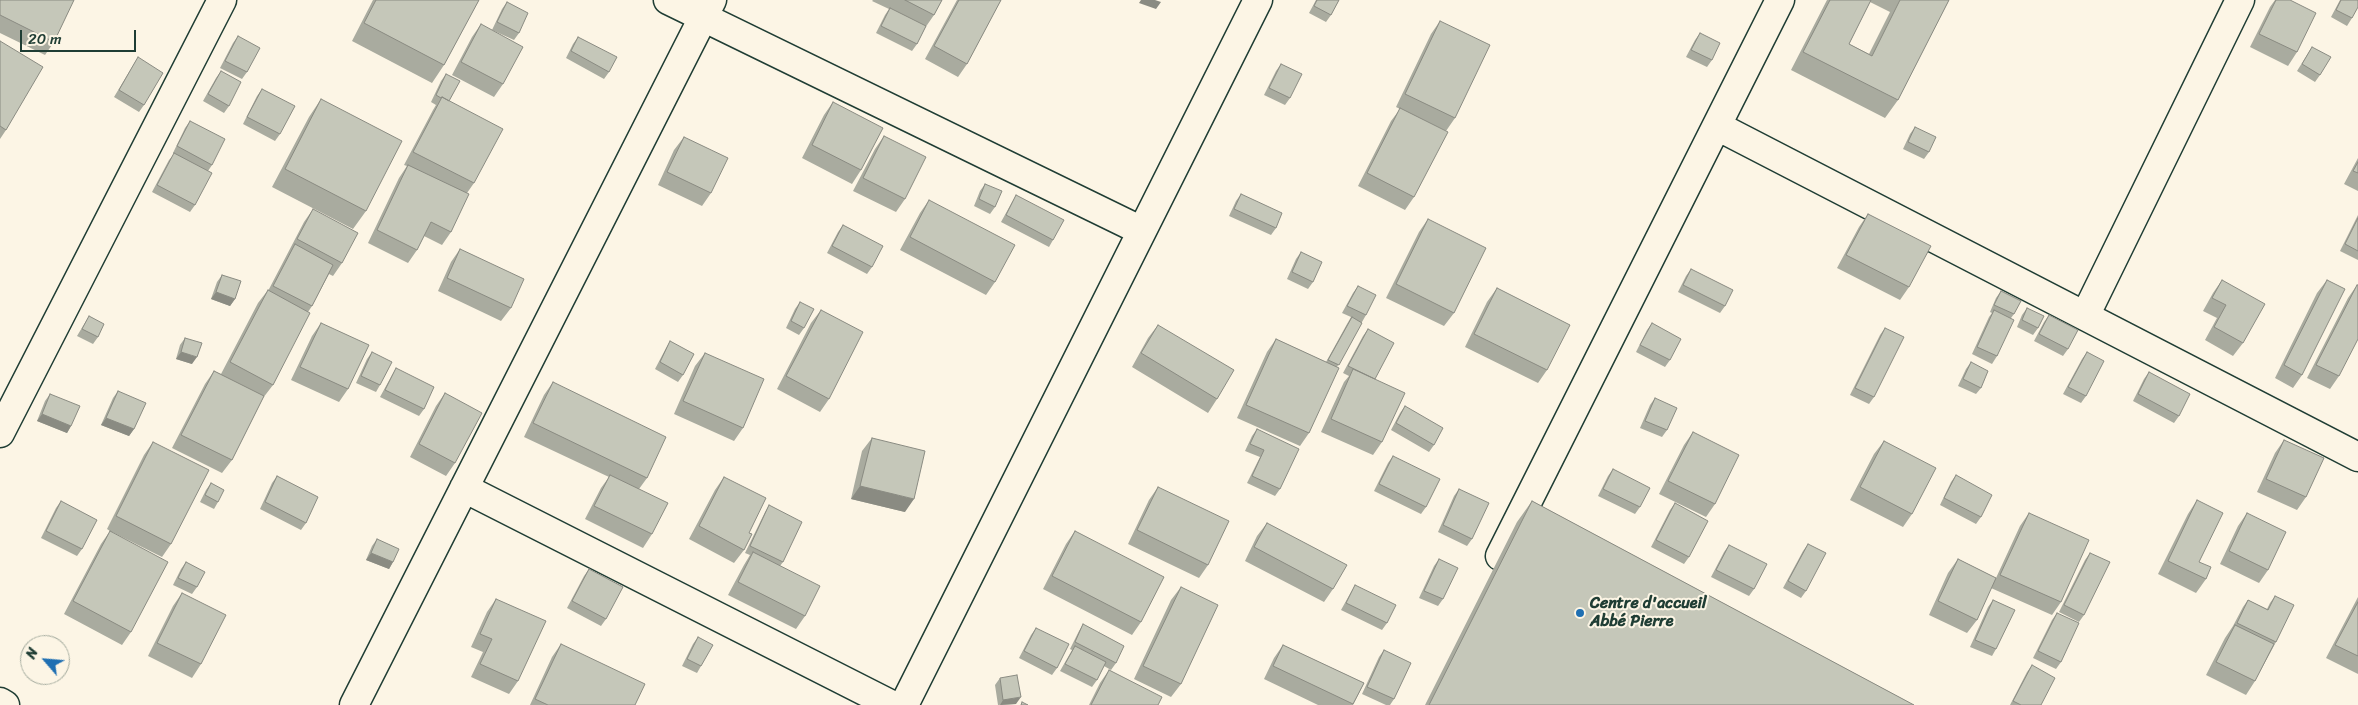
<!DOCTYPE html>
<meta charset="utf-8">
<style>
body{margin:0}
#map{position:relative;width:2358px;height:705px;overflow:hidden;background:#fcf5e5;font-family:Sriracha,sans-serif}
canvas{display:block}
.north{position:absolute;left:20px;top:635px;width:50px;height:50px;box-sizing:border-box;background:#fcf5e5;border:1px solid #a4ab9e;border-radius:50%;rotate:297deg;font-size:14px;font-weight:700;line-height:20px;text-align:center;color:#1f3d34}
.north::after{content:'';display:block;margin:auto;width:18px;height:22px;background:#1f6fb2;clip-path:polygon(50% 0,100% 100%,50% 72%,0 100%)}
.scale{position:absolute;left:20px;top:30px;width:116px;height:22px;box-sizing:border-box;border:2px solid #1f3d34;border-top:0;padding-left:6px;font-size:15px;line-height:18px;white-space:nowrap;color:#1f3d34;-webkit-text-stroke:4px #fcf5e5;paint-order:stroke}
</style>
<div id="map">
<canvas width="2358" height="705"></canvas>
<div class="north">N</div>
<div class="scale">20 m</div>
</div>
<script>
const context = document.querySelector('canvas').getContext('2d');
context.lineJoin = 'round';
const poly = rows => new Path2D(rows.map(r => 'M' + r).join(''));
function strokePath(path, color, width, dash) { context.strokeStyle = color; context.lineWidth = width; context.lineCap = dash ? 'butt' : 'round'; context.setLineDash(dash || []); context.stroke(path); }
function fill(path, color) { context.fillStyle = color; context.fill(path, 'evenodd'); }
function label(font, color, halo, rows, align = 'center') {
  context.font = font + ' Sriracha,sans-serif'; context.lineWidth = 4; context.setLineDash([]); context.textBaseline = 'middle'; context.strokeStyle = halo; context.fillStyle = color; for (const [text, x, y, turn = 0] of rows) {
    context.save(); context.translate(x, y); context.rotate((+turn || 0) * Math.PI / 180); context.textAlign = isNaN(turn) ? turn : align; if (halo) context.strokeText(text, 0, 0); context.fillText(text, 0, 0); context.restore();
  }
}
const minor = poly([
 [668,0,1142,231],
 [1717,126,2358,457],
 [2085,316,2240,0],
 [0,433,222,0],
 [464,488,892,705],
 [1500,556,1780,0],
 [0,702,5,705],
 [354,705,712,0],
 [904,705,1258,0]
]);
strokePath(minor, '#1f3d34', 31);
strokePath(minor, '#fcf5e5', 28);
fill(poly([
 [0,0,54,42,45,55,0,33],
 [373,0,479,0,444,65,432,83,352,41],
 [873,0,942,0,934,15,925,28,917,44,912,51,876,33,885,15,889,9,872,1],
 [957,0,1001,0,967,64,958,77,925,59],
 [1316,0,1339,0,1331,15,1326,22,1309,13],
 [1827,0,1949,0,1898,100,1885,118,1791,70],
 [1870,2,1890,12,1869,54,1849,44],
 [2275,0,2290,0,2297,52,2288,66,2250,47,2270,7],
 [2340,0,2358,0,2352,18,2347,26,2331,17],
 [507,2,519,33,514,40,492,30,502,9],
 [1440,21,1455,118,1446,131,1423,120,1414,197,1405,210,1358,186,1391,121,1400,109,1396,107,1431,34],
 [481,24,503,84,494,97,452,75,472,37],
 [1700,33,1712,60,1707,67,1686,57,1695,40],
 [238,36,247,72,242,79,220,68,233,43],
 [578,37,609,72,604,79,566,58,573,44],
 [0,41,6,130,0,139],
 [2312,47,2320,75,2315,82,2297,71],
 [138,57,144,105,139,112,114,97],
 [1281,64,1290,98,1285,105,1264,95,1276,71],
 [221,71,229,106,224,113,203,101,216,78],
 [446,74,449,101,474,183,467,193,451,232,442,245,424,236,417,250,408,263,368,243,399,178,407,166,404,165,433,110,436,105,431,102,441,81],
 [262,89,280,134,275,141,243,124,257,96],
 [321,99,366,211,353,229,272,187,309,117],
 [833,102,861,170,852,184,802,158,824,115],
 [190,121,212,165,208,171,195,205,190,212,152,192,169,160,174,154,173,153,185,128],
 [1915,127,1929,152,1924,159,1903,149,1910,134],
 [884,136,905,199,896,212,853,191,875,149],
 [684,137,711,193,702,206,658,185,674,150],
 [2358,158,2358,191,2344,184],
 [985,184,995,207,990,214,974,206,980,191],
 [1241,194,1276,228,1271,235,1229,216,1236,201],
 [1016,195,1053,240,1049,247,1001,222,1012,202],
 [929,200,995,282,986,295,900,250,920,213],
 [313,209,342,263,333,276,329,274,312,306,308,312,273,385,263,398,232,460,222,473,172,448,205,384,214,371,221,374,258,303,268,290,268,291,304,222],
 [1868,214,1909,287,1900,300,1837,268,1859,227],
 [2358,215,2358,260,2340,251],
 [1428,219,1454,313,1444,326,1386,298,1419,232],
 [843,225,872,267,867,274,827,253,838,232],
 [460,249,511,308,501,321,438,291,451,262],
 [1301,252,1313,282,1308,289,1287,279,1296,259],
 [1691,269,1725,306,1720,313,1678,292,1686,276],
 [222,275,235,299,230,306,211,299,217,282],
 [2222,280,2243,343,2233,356,2205,340,2217,318,2203,311,2213,293],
 [2327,280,2302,375,2293,388,2275,378,2317,293],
 [2357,285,2339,376,2330,389,2307,378,2348,298],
 [1358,286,1366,315,1362,322,1337,367,1309,433,1300,446,1237,418,1267,352,1276,339,1326,362,1347,324,1351,317,1342,313,1353,293],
 [1497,288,1547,370,1538,383,1465,347,1487,302],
 [2001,291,2014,314,2011,318,1997,356,1992,364,1972,354,1989,317,1992,313,1990,312,1996,298],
 [800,302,804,328,799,335,786,328,795,309],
 [2027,308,2038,328,2033,335,2017,327,2022,315],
 [821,310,829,399,820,412,777,389,811,323],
 [2049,315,2068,349,2063,356,2034,341,2044,322],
 [89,316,98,337,93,344,77,336],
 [321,323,348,389,339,402,291,380,312,336],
 [1652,323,1670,360,1665,367,1636,352,1647,330],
 [1158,325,1217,399,1208,413,1132,367,1148,338],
 [1885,328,1874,397,1869,404,1850,395,1880,335],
 [1368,329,1382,442,1373,455,1321,432,1344,382,1349,376,1343,373,1363,336],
 [185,338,192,364,176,359,180,345],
 [670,341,683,375,678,382,655,369,666,348],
 [372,352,380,385,376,392,356,383,367,359],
 [2087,352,2086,396,2081,403,2063,394,2082,359],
 [705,353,743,428,734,441,674,414,695,366],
 [1971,362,1981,388,1976,394,1958,386,1966,369],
 [396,368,424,409,419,416,380,397,392,375],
 [2149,372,2179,416,2174,423,2133,401,2144,379],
 [553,382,647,478,639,489,652,534,643,548,585,519,601,488,609,477,524,437,544,395],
 [118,391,134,429,129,436,101,425,113,398],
 [445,393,455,463,446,476,410,457,436,406],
 [50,394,71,426,67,433,37,421,45,401],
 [1655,398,1667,430,1662,437,1640,428,1650,405],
 [1405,406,1434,445,1429,452,1391,430,1400,413],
 [1257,429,1280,489,1275,496,1247,483,1260,457,1245,451,1252,436],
 [1693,432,1715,504,1706,517,1659,494,1684,445],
 [872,438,905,512,851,499,862,451],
 [2284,440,2306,497,2297,510,2257,492,2275,453],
 [1884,441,1912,514,1903,527,1850,500,1874,454],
 [153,442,171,544,162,557,112,532,131,632,122,645,64,614,101,544,110,531,107,529,144,455],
 [1393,456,1426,507,1421,514,1374,491,1388,463],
 [1613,469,1640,507,1635,514,1598,496,1608,476],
 [1956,475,1981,517,1976,524,1940,505,1951,482],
 [277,476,306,523,301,530,260,509,272,483],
 [724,477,749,533,744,550,734,563,689,539,715,490],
 [211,483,218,502,214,509,200,502,206,490],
 [1158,487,1208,565,1199,578,1128,544,1149,500],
 [1459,489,1472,539,1467,546,1438,532,1454,496],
 [2197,500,2199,562,2206,579,2196,593,2158,574,2188,514],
 [61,501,82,549,77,556,41,538,56,508],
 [1532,501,1914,705,1425,705,1517,522],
 [1675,503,1689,557,1684,564,1651,547,1670,510],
 [769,505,783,562,780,566,805,616,796,629,728,595,744,565,750,555,745,553,765,512],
 [2029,513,2061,602,2052,615,1991,588,1977,620,1967,633,1929,615,1948,573,1958,559,1996,578,2020,526],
 [2247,513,2268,570,2259,583,2220,564,2238,526],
 [1267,523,1333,589,1324,602,1245,561,1257,536],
 [1075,531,1141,622,1132,635,1043,589,1066,544],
 [377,539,393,562,389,569,366,560,372,546],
 [1808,544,1806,591,1801,598,1783,588,1803,551],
 [1729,545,1754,589,1749,596,1711,577,1724,552],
 [2090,553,2084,615,2079,622,2059,612,2085,560],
 [1439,559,1443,599,1438,606,1419,598,1434,566],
 [186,562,197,587,192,594,173,585,181,569],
 [589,569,606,619,601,626,567,608,584,576],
 [1355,585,1387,623,1382,630,1341,610,1351,592],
 [1181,587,1181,684,1171,697,1134,679,1171,600],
 [182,593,201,664,192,678,148,656,173,606],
 [2275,596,2276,642,2255,681,2246,695,2206,675,2225,638,2233,626,2243,607,2248,600,2267,609,2270,603],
 [2358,597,2358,674,2326,658],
 [496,599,518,681,509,694,471,677,483,652,471,647,487,612],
 [1993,600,1996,649,1992,656,1970,647,1988,607],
 [2057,613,2061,662,2056,669,2033,658,2052,620],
 [1083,624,1116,663,1111,670,1104,666,1097,680,1092,687,1060,671,1072,650,1070,649,1079,631],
 [1036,628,1057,668,1052,675,1019,658,1031,635],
 [698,637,701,666,697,673,682,666,693,644],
 [561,644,635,705,530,705,552,657],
 [1283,645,1364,683,1353,705,1318,705,1264,679,1274,658],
 [1384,650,1394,699,1390,705,1386,705,1362,694,1379,657],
 [2032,665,2041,705,2010,705,2027,672],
 [1109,670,1158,705,1089,705,1100,683],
 [1000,678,1016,704,998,705,995,685]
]), '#a9ab9f');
fill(poly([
 [1141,0,1155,0,1161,2,1156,9,1139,3],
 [216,292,235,299,230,306,211,299],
 [181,352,197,357,192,364,176,359],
 [42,414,71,426,67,433,37,421],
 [106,418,134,429,129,436,101,425],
 [860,486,914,499,905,512,851,499],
 [371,553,393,562,389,569,366,560],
 [1021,697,1016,704,1000,705,1003,700]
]), '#8a8b82');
const building = poly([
 [0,0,74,0,54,42,0,15,0,0],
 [376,0,479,0,444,65,364,23,376,0],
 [905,0,942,0,934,15,905,0],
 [959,0,1001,0,967,64,934,46,959,0],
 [1317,0,1339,0,1331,15,1314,6,1317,0],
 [1830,0,1871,0,1849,44,1872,56,1900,0,1949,0,1898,100,1803,52,1830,0],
 [2276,0,2290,0,2316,13,2297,52,2259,34,2276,0],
 [2341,0,2358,0,2358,7,2352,18,2336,10,2341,0],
 [507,2,528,13,519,33,497,22,507,2],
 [890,8,926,26,917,44,881,26,890,8],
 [1440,21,1490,45,1455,118,1405,94,1440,21],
 [481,24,523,47,503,84,461,62,481,24],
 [1700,33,1720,43,1712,60,1691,50,1700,33],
 [238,36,260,48,247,72,225,61,238,36],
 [578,37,617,57,609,72,571,51,578,37],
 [0,41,43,67,6,130,0,126,0,41],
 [2312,47,2331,57,2320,75,2302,64,2312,47],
 [138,57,163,73,144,105,119,90,138,57],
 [1281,64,1302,74,1290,98,1269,88,1281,64],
 [221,71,241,82,229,106,208,94,221,71],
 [446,74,460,81,449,101,442,97,441,98,436,95,446,74],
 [262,89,295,106,280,134,247,117,262,89],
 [442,97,503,129,474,183,413,152,442,97],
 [321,99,402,141,366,211,285,169,321,99],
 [833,102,883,128,861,170,812,145,833,102],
 [1400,108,1448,132,1414,197,1367,173,1400,108],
 [190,121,225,139,212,165,177,146,190,121],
 [1915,127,1936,137,1929,152,1908,142,1915,127],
 [884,136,926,157,905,199,863,178,884,136],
 [684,137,728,158,711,193,667,172,684,137],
 [174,153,212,173,195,205,157,185,174,153],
 [2358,162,2358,173,2353,171,2358,162],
 [408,165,469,194,451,232,431,222,417,250,377,230,408,165],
 [985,184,1002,191,995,207,979,199,985,184],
 [1241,194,1282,213,1276,228,1234,209,1241,194],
 [1016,195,1064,220,1053,240,1006,215,1016,195],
 [929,200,1015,245,995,282,910,237,929,200],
 [313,209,358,233,342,263,297,239,313,209],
 [1868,214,1931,246,1909,287,1846,255,1868,214],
 [2358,218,2358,251,2345,244,2358,218],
 [1428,219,1486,248,1454,313,1396,284,1428,219],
 [843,225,883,246,872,267,832,246,843,225],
 [295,244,333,265,312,306,273,286,295,244],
 [460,249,524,279,511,308,447,278,460,249],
 [1301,252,1322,262,1313,282,1292,272,1301,252],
 [1691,269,1733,290,1725,306,1683,285,1691,269],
 [222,275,241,281,235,299,216,292,222,275],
 [2222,280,2265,304,2243,343,2214,327,2226,305,2212,298,2222,280],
 [2327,280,2345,289,2302,375,2284,365,2327,280],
 [2357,285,2358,285,2358,339,2339,376,2316,365,2357,285],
 [1358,286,1376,295,1366,315,1347,306,1358,286],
 [1497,288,1570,325,1547,370,1474,334,1497,288],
 [268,290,310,313,273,385,230,362,268,290],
 [2001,291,2021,301,2014,314,1994,305,2001,291],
 [800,302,814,309,804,328,791,321,800,302],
 [2027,308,2044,316,2038,328,2022,320,2027,308],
 [821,310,863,332,829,399,786,376,821,310],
 [1994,310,2014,320,1997,356,1977,347,1994,310],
 [2049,315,2078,330,2068,349,2039,334,2049,315],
 [89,316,104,324,98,337,82,329,89,316],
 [1352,317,1362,323,1339,365,1328,360,1352,317],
 [321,323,369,345,348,389,300,367,321,323],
 [1652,323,1681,339,1670,360,1640,345,1652,323],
 [1158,325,1234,370,1217,399,1141,353,1158,325],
 [1885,328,1904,337,1874,397,1855,388,1885,328],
 [1368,329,1394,343,1375,379,1348,366,1368,329],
 [185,338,202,343,197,357,181,352,185,338],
 [1276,339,1339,368,1309,433,1246,405,1276,339],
 [670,341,694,354,683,375,660,362,670,341],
 [372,352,392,362,380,385,361,376,372,352],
 [2087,352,2104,361,2086,396,2068,387,2087,352],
 [705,353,764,379,743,428,683,401,705,353],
 [1971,362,1988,371,1981,388,1963,379,1971,362],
 [396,368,434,387,424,409,385,390,396,368],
 [1353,369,1405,393,1382,442,1331,419,1353,369],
 [214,371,264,396,232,460,181,435,214,371],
 [2149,372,2190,394,2179,416,2138,394,2149,372],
 [553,382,666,437,647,478,533,423,553,382],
 [118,391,146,403,134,429,106,418,118,391],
 [445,393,482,413,455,463,419,444,445,393],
 [50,394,80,406,71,426,42,414,50,394],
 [1655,398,1677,408,1667,430,1645,421,1655,398],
 [1405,406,1443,428,1434,445,1396,423,1405,406],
 [1257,429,1299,449,1280,489,1252,476,1264,450,1250,444,1257,429],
 [1693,432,1739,455,1715,504,1668,481,1693,432],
 [872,438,925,451,914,499,860,486,872,438],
 [2284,440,2324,458,2306,497,2266,479,2284,440],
 [1884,441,1936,468,1912,514,1860,487,1884,441],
 [153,442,209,470,171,544,116,516,153,442],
 [1393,456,1440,479,1426,507,1379,484,1393,456],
 [1613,469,1650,488,1640,507,1603,489,1613,469],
 [610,475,668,503,652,534,594,506,610,475],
 [1956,475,1992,495,1981,517,1944,498,1956,475],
 [277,476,318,497,306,523,265,502,277,476],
 [724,477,766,498,749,533,752,534,744,550,699,526,724,477],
 [211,483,224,490,218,502,205,495,211,483],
 [1158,487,1229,521,1208,565,1137,530,1158,487],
 [1459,489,1489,503,1472,539,1443,525,1459,489],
 [2197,500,2223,513,2199,562,2211,567,2206,579,2168,561,2197,500],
 [61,501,97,520,82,549,46,531,61,501],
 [1532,501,1914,705,1429,705,1532,501],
 [1675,503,1708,521,1689,557,1656,540,1675,503],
 [769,505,802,522,783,562,750,546,769,505],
 [2029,513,2089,540,2061,602,2000,575,2029,513],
 [2247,513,2286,532,2268,570,2229,551,2247,513],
 [1267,523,1347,565,1333,589,1254,547,1267,523],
 [110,531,168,562,131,632,73,601,110,531],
 [1075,531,1164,577,1141,622,1052,576,1075,531],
 [377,539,399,549,393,562,371,553,377,539],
 [1808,544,1826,553,1806,591,1788,581,1808,544],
 [1729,545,1767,564,1754,589,1716,570,1729,545],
 [753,552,820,586,805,616,738,582,753,552],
 [2090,553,2110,562,2084,615,2064,605,2090,553],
 [1439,559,1458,568,1443,599,1424,591,1439,559],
 [1958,559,1996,578,1977,620,1938,601,1958,559],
 [186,562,205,572,197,587,178,578,186,562],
 [589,569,623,587,606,619,572,601,589,569],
 [1355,585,1396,605,1387,623,1346,603,1355,585],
 [1181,587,1218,605,1181,684,1143,666,1181,587],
 [182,593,226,615,201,664,157,643,182,593],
 [2275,596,2294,605,2276,642,2237,623,2248,600,2268,610,2275,596],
 [496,599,546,621,518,681,480,664,492,639,480,634,496,599],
 [1993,600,2015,610,1996,649,1975,640,1993,600],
 [2358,602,2358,656,2335,645,2358,602],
 [2057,613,2079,623,2061,662,2038,651,2057,613],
 [1083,624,1124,646,1116,663,1075,642,1083,624],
 [2235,625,2274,644,2255,681,2216,662,2235,625],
 [1036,628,1069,644,1057,668,1024,651,1036,628],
 [698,637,713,645,701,666,687,659,698,637],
 [561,644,645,684,635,705,548,705,535,699,561,644],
 [1283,645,1364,683,1353,704,1273,666,1283,645],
 [1075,646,1106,662,1097,680,1065,664,1075,646],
 [1384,650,1411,663,1394,699,1367,687,1384,650],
 [2032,665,2055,678,2041,705,2021,705,2013,701,2032,665],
 [1109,670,1162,697,1158,705,1091,705,1109,670],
 [1017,675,1021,697,1003,700,1000,678,1017,675],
 [1022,702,1028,705,1021,705,1022,702]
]);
fill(building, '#c5c7b9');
strokePath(building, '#8a8b82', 1);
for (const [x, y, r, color] of [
 [1580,613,5,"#1f6fb2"]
]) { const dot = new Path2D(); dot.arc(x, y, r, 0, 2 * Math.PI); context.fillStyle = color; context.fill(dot); strokePath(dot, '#fcf5e5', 2); }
label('bold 16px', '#1f3d34', '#fcf5e5', [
 ["Centre d'accueil",1590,604],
 ["Abbé Pierre",1590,622]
], 'left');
</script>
